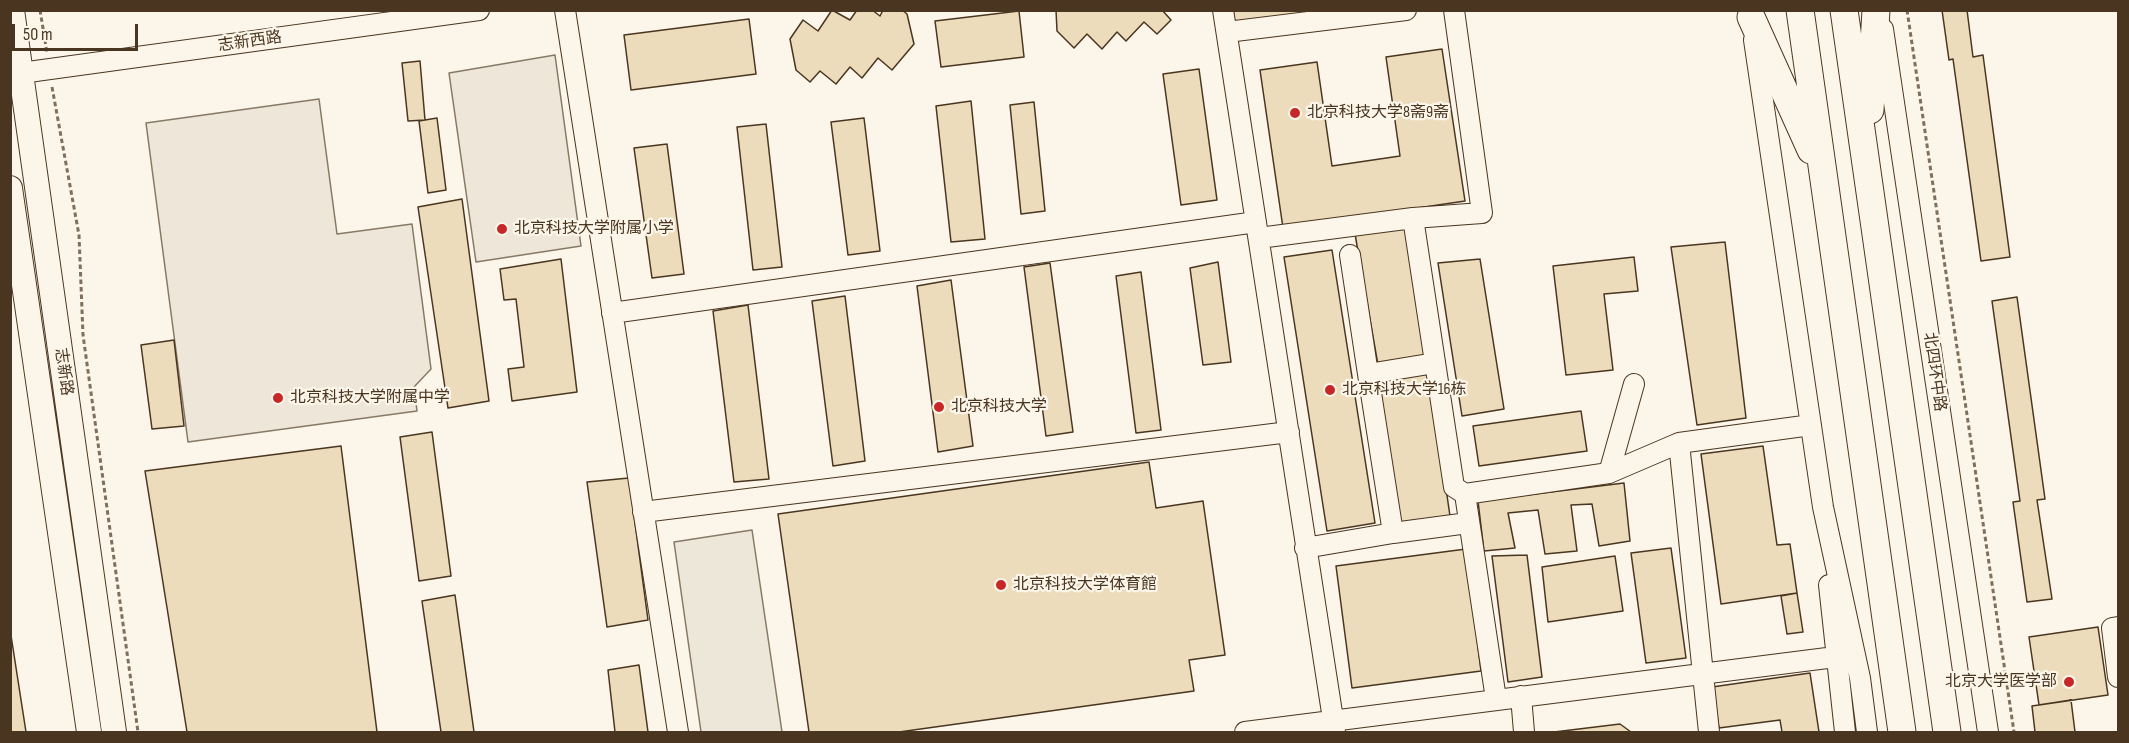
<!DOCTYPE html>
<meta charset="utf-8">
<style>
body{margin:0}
#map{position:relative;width:2129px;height:743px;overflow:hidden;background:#fbf6e9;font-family:"Sofia Sans Condensed",sans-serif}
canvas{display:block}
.frame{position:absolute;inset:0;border:12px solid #4a3520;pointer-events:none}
.scale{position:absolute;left:12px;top:24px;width:126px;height:27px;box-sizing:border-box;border:3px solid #4a3520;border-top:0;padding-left:8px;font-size:18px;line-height:21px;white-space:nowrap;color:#4a3520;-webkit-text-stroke:4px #fbf6e9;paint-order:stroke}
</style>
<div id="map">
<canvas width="2129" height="743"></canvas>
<div class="frame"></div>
<div class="scale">50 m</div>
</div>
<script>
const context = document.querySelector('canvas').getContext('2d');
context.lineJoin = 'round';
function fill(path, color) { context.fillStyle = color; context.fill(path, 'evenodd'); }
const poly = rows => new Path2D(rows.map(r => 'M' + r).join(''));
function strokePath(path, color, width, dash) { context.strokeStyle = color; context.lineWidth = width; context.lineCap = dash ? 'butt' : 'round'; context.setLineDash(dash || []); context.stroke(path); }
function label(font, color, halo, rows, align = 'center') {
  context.font = font + ' "Sofia Sans Condensed","Noto Sans SC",sans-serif'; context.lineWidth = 4.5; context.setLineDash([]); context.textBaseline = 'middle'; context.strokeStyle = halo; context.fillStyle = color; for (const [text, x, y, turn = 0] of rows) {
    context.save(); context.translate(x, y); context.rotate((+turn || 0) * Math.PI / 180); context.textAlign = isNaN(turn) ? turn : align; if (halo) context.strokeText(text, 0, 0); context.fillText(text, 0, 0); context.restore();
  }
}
const green = poly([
 [555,55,581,246,476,262,449,73,555,55],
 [319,99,337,234,412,224,431,369,414,387,417,411,188,442,146,123,319,99]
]);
fill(green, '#ede6d9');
strokePath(green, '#887966', 1.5);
const parking = poly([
 [752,530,782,732,701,732,674,542,752,530]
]);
fill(parking, '#ede7d9');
strokePath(parking, '#887966', 1.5);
const building = poly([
 [832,10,850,20,857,10,872,10,880,16,883,10,902,10,907,14,914,44,892,70,878,58,862,78,850,67,836,84,820,71,810,82,796,70,790,39,803,20,818,31,832,10],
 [1056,10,1162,10,1171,20,1157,34,1144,22,1126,41,1117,32,1102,49,1087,34,1074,48,1057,31,1056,10],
 [1233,10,1331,10,1235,23,1233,10],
 [1942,10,1967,10,1973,57,1983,55,2010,257,1981,261,1953,59,1949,60,1942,10],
 [1019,11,1024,57,941,67,935,21,1019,11],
 [749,19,756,74,631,90,624,35,749,19],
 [1442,49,1465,201,1283,228,1260,70,1317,62,1332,166,1400,156,1386,57,1442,49],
 [420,61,425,120,408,121,402,63,420,61],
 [1199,69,1217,200,1181,205,1163,74,1199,69],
 [971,101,985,239,951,242,936,106,971,101],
 [1034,102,1045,211,1021,214,1010,105,1034,102],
 [437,118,446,190,428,193,419,121,437,118],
 [864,118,880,251,848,255,831,122,864,118],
 [766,124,782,267,753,270,737,127,766,124],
 [667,144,684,274,652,278,634,148,667,144],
 [462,199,489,401,448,408,418,207,462,199],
 [1406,225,1427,356,1378,365,1355,234,1406,225],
 [1725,242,1746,418,1697,425,1671,247,1725,242],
 [1332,250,1375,523,1327,531,1284,257,1332,250],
 [1634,257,1638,291,1604,294,1613,370,1566,375,1553,266,1634,257],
 [561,259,577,392,512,401,508,369,524,367,516,299,504,300,500,269,561,259],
 [1480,259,1504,409,1462,416,1438,263,1480,259],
 [1218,262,1231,362,1203,365,1190,268,1218,262],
 [1050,263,1073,432,1046,436,1024,267,1050,263],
 [1141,272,1161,430,1136,433,1116,276,1141,272],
 [951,280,973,446,938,452,917,286,951,280],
 [845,296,865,461,833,466,812,301,845,296],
 [2017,297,2045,499,2037,500,2052,599,2027,602,2013,502,2020,501,1992,301,2017,297],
 [748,305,769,479,734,482,713,311,748,305],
 [174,340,184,426,152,429,141,345,174,340],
 [1429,372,1450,516,1401,523,1378,380,1429,372],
 [1581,411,1587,451,1479,466,1473,426,1581,411],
 [432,432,451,576,419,581,400,437,432,432],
 [341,446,377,732,187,732,145,471,341,446],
 [1763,446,1777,545,1790,544,1797,593,1721,604,1701,454,1763,446],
 [1149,462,1156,508,1203,501,1225,655,1189,660,1194,691,899,732,809,732,778,514,1149,462],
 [629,478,648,620,607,627,587,482,629,478],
 [1624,483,1630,541,1599,546,1592,504,1571,505,1577,551,1545,554,1538,510,1508,513,1515,548,1484,551,1478,501,1624,483],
 [1671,548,1686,658,1646,663,1631,553,1671,548],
 [1466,549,1481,671,1352,688,1336,566,1466,549],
 [1527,555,1542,677,1508,682,1492,556,1527,555],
 [1615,556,1623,611,1548,622,1542,567,1615,556],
 [1797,593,1803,632,1787,634,1781,596,1797,593],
 [455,595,474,732,441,732,422,601,455,595],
 [2098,627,2108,695,2039,705,2029,637,2098,627],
 [10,629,26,732,10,732,10,629],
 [639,665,648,732,615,732,608,670,639,665],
 [1810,673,1819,732,1782,732,1780,720,1719,728,1712,687,1810,673],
 [2071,700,2075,732,2035,732,2032,706,2071,700],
 [1620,724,1631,732,1554,732,1620,724]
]);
fill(building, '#ecdcbc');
strokePath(building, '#4a3520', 1.5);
const minor = poly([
 [565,10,678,732],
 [1223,10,1335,732],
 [1883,29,1988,732],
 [1227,32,1406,10],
 [1754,40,1823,507,1860,678,1867,732],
 [21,73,479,10],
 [1413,218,1482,213,1454,10],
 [1259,238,1413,218,1454,487,1465,494,1496,699],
 [1350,255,1368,374,1435,363],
 [612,313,1256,222],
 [1368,374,1393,533,1468,523],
 [1609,473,1679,443],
 [1465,494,1609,473,1634,384],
 [643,512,1289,432],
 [1305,548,1393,533],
 [1829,585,1845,732],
 [2118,627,2112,628,2118,677],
 [1521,696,1524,732],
 [1245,732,1835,657],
 [1709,732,1679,443,1811,425]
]);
const major = poly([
 [12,10,114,732],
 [10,188,89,732]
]);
const highway = poly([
 [1800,10,1902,732],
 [1844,10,1947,732],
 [1751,17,1811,150],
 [1870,110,1876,10]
]);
strokePath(minor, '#4a3520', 22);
strokePath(major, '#4a3520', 26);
strokePath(highway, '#4a3520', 29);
strokePath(poly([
 [40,10,47,53],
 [1907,10,2014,732],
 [52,87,79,235,83,335,138,732]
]), '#7f6f5c', 3, [4.5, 3]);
strokePath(minor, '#fbf6e9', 20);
strokePath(major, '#fbf6e9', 24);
strokePath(highway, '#fbf6e9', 27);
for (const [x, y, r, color] of [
 [1295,113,6,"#c62828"],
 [502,229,6,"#c62828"],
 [1330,390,6,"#c62828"],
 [278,398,6,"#c62828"],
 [939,407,6,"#c62828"],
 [1001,585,6,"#c62828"],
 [2069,682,6,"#c62828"]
]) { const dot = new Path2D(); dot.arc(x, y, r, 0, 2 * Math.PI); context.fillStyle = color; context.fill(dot); strokePath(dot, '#fbf6e9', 2); }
label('16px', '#4a3520', '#fbf6e9', [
 ["志新西路",250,42,-8],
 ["志新路",63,372,82],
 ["北四环中路",1934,372,82]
]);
label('16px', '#4a3520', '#fbf6e9', [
 ["北京科技大学8斋9斋",1307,113],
 ["北京科技大学附属小学",514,229],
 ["北京科技大学16栋",1342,390],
 ["北京科技大学附属中学",290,398],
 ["北京科技大学",951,407],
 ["北京科技大学体育館",1013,585],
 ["北京大学医学部",2057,682,"right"]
], 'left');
</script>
